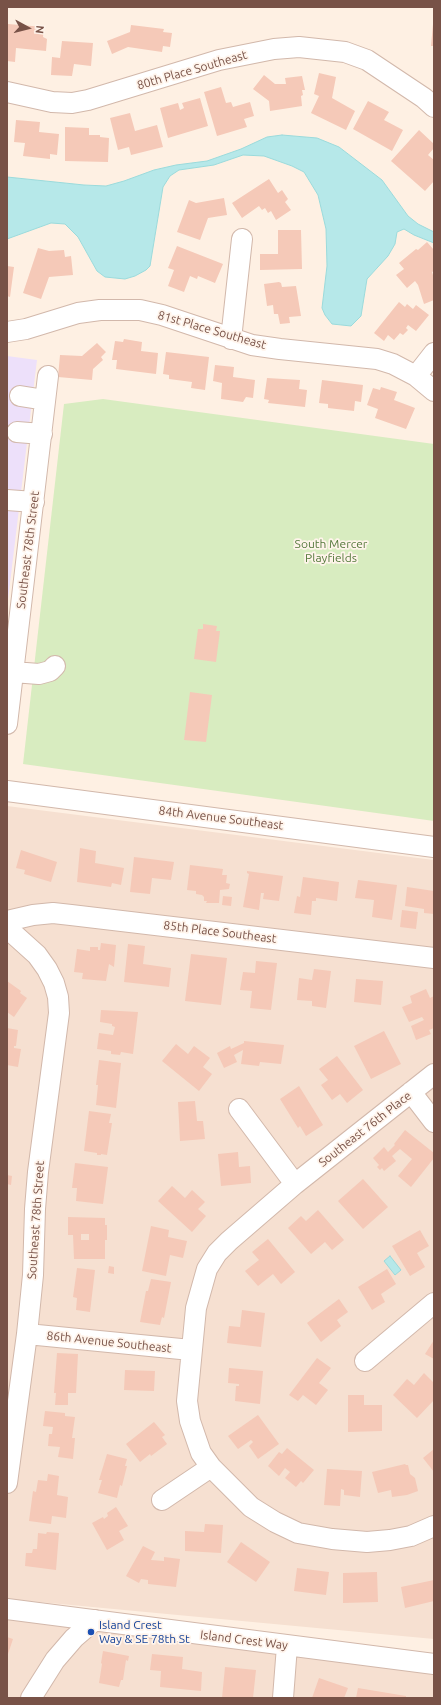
<!DOCTYPE html>
<style>
body{margin:0}
#map{position:relative;width:441px;height:1705px;overflow:hidden;background:#fef0e3;font-family:Ubuntu,sans-serif}
canvas{display:block}
.frame{position:absolute;inset:0;border:8px solid #785247;pointer-events:none}
.north{position:absolute;left:8px;top:8px;width:40px;height:40px;-webkit-text-stroke:3px #fff4eb;paint-order:stroke;rotate:97deg;font-size:11px;font-weight:700;line-height:16px;text-align:center;color:#785247}
.north::after{content:'';display:block;margin:auto;width:14px;height:18px;background:#785247;clip-path:polygon(50% 0,100% 100%,50% 72%,0 100%)}
</style>
<div id="map">
<canvas width="441" height="1705"></canvas>
<div class="frame"></div>
<div class="north">N</div>
</div>
<script>
const context = document.querySelector('canvas').getContext('2d');
context.lineJoin = 'round';
function fill(path, color) { context.fillStyle = color; context.fill(path, 'evenodd'); }
const poly = rows => new Path2D(rows.map(r => 'M' + r).join(''));
function strokePath(path, color, width, dash) { context.strokeStyle = color; context.lineWidth = width; context.lineCap = dash ? 'butt' : 'round'; context.setLineDash(dash || []); context.stroke(path); }
function label(font, color, halo, rows, align = 'center') {
  context.font = font + ' Ubuntu,sans-serif'; context.lineWidth = 3.5; context.setLineDash([]); context.textBaseline = 'middle'; context.strokeStyle = halo; context.fillStyle = color; for (const [text, x, y, turn = 0] of rows) {
    context.save(); context.translate(x, y); context.rotate((+turn || 0) * Math.PI / 180); context.textAlign = isNaN(turn) ? turn : align; if (halo) context.strokeText(text, 0, 0); context.fillText(text, 0, 0); context.restore();
  }
}
fill(poly([
 [7,806,434,860,434,1639,7,1599],
 [7,1614,434,1672,434,1698,7,1698]
]), '#f6e0d1');
fill(poly([
 [7,356,37,360,7,608]
]), '#ede0fa');
fill(poly([
 [103,399,434,444,434,821,23,764,64,404]
]), '#d8ecc0');
const water = poly([
 [282,135,317,138,339,147,382,180,408,216,418,224,434,232,434,243,414,235,404,229,397,232,395,244,388,256,367,279,361,316,351,326,332,324,325,315,322,308,327,266,326,229,318,195,304,172,292,166,264,156,243,155,214,165,179,170,170,176,163,187,150,266,146,270,135,276,125,279,105,277,97,271,78,237,65,224,51,223,7,239,7,177,84,185,106,186,124,181,154,170,176,165,207,161,241,149,267,137,282,135],
 [390,1256,401,1270,395,1275,384,1261,390,1256]
]);
fill(water, '#b6e8e9');
strokePath(water, '#9bdadb', 1);
fill(poly([
 [8,24,44,27,43,37,47,39,46,51,16,48,15,62,7,61],
 [433,24,434,24,434,46,431,46],
 [131,25,164,29,163,32,172,33,170,47,163,46,162,52,128,47,112,54,107,41,130,32],
 [62,41,93,43,91,66,74,64,72,76,51,75,52,57,60,58],
 [319,73,336,77,332,98,355,111,346,130,311,113,319,96,314,94],
 [264,75,275,84,286,84,285,78,302,76,305,90,302,90,303,95,301,96,302,106,270,111,269,101,253,89],
 [221,87,226,103,231,102,233,107,250,102,254,116,244,119,247,127,217,136,204,92],
 [200,98,208,126,168,138,160,108,178,103,180,110,184,108,182,103],
 [368,101,389,112,384,120,403,130,392,151,353,129],
 [130,113,135,131,157,125,163,147,131,155,129,147,118,150,110,118],
 [16,120,40,122,39,132,59,134,57,155,50,154,50,159,23,156,25,143,14,142],
 [65,127,89,128,89,135,100,135,100,137,109,138,108,162,65,161],
 [419,130,434,144,434,148,428,155,434,160,434,181,425,191,391,161],
 [269,179,278,193,282,190,288,199,285,202,291,210,276,220,271,211,268,213,265,208,262,210,259,206,242,218,232,203],
 [224,198,227,215,208,218,200,240,177,232,189,200,196,203],
 [278,230,301,230,302,269,260,270,260,254,278,254],
 [427,242,434,250,434,271,432,272,434,278,434,300,424,304,418,285,415,281,407,288,396,275,404,269,399,263,416,249,418,250],
 [177,246,223,264,215,283,198,276,197,279,190,276,184,292,168,286,174,270,168,268],
 [38,248,49,251,64,250,65,257,71,256,73,275,49,277,41,299,23,293],
 [7,266,14,267,10,297,7,296],
 [279,282,281,283,282,287,296,286,301,316,289,317,290,323,280,324,278,314,274,314,273,305,267,306,264,284],
 [399,302,405,307,407,304,413,309,416,305,429,315,416,331,408,325,406,328,408,330,403,335,400,333,394,340,388,335,384,341,374,333],
 [124,339,142,342,141,351,158,353,156,374,116,369,117,360,112,360,115,341,123,342],
 [97,343,106,352,101,357,103,360,93,369,92,380,58,377,60,355,82,356],
 [166,352,209,357,205,390,191,388,192,382,169,379,169,375,163,374],
 [215,365,234,367,233,377,255,380,253,398,246,397,243,402,221,399,222,383,213,381],
 [267,378,300,380,299,389,307,390,305,407,268,403,269,400,264,399],
 [322,380,363,385,361,402,355,401,354,411,328,408,328,404,319,403],
 [381,387,397,392,394,400,415,408,406,429,375,418,378,409,367,405,373,388,380,390],
 [203,624,217,626,216,631,220,631,216,662,194,659,198,629,203,629],
 [190,692,212,695,206,742,184,740],
 [80,848,96,851,95,863,124,868,121,885,112,883,111,887,77,882],
 [21,850,57,862,51,882,24,874,25,870,16,868],
 [134,857,174,862,171,880,152,878,150,894,130,892],
 [190,865,223,869,222,875,227,875,226,883,230,884,229,889,220,890,219,903,206,903,207,901,204,901,204,897,202,895,196,894,196,891,187,890],
 [247,871,283,876,279,901,263,899,264,893,261,893,259,910,243,907,249,874,247,873],
 [303,877,339,882,337,901,316,898,316,901,312,901,311,915,294,913,297,896,300,897],
 [358,880,397,885,392,920,372,917,374,900,355,898],
 [407,887,434,891,434,914,424,913,424,909,405,906],
 [223,896,232,897,231,906,222,905],
 [402,910,418,912,416,929,400,927],
 [101,943,116,945,114,967,109,964,106,981,82,979,83,973,74,972,77,949,90,951,90,947,98,947,98,950,100,950],
 [128,944,145,946,143,964,171,968,169,987,124,982],
 [191,954,227,958,221,1005,185,1001],
 [256,961,277,963,271,1010,250,1008,252,991,240,990,243,972,255,973],
 [314,969,331,971,326,1008,312,1006,312,1001,297,1000,299,978,312,980],
 [356,979,383,981,381,1005,354,1002],
 [7,981,21,991,20,993,27,998,14,1017,7,1012],
 [426,989,430,998,434,996,434,1028,429,1030,431,1034,416,1040,411,1026,424,1020,422,1017,409,1022,402,1007,412,1003,410,996],
 [101,1010,138,1012,133,1054,121,1052,120,1055,111,1054,111,1051,97,1049,99,1033,113,1035,115,1027,112,1026,112,1024,100,1022],
 [7,1028,18,1030,16,1046,14,1046,14,1048,21,1049,18,1067,7,1065],
 [384,1031,401,1064,371,1079,354,1046],
 [244,1041,284,1045,281,1064,260,1062,259,1066,241,1064,243,1050,234,1055,237,1062,224,1068,217,1053,230,1046,231,1049,244,1043],
 [176,1044,188,1054,194,1046,210,1058,203,1067,212,1074,199,1091,162,1061],
 [337,1056,363,1090,347,1103,340,1094,332,1100,321,1085,328,1080,319,1069],
 [99,1060,121,1063,116,1108,96,1105,98,1085,96,1085],
 [299,1086,323,1125,306,1136,300,1126,298,1128,280,1099],
 [195,1101,197,1121,203,1121,205,1139,180,1141,178,1102],
 [89,1111,111,1114,109,1123,112,1123,107,1155,101,1154,101,1155,97,1155,97,1153,84,1151],
 [405,1130,434,1153,434,1158,411,1187,398,1176,412,1159,400,1149,392,1156,396,1161,384,1171,382,1168,380,1170,377,1167,379,1165,373,1158,384,1147,388,1152,395,1145,394,1144],
 [238,1152,239,1167,250,1166,251,1183,221,1186,218,1154],
 [75,1163,108,1167,103,1204,76,1201,77,1188,72,1188],
 [7,1175,12,1176,11,1185,7,1184],
 [363,1179,388,1207,363,1229,338,1201],
 [172,1186,185,1198,192,1190,205,1202,198,1209,206,1216,192,1232,158,1201],
 [318,1210,344,1240,332,1250,325,1242,311,1254,288,1228,301,1216,306,1221],
 [68,1217,105,1218,105,1225,107,1225,107,1240,105,1240,105,1259,74,1259,73,1235,68,1235],
 [81,1234,89,1234,89,1240,81,1240],
 [151,1226,169,1230,168,1237,187,1241,183,1258,170,1255,166,1276,142,1271],
 [420,1230,429,1246,417,1253,425,1267,410,1276,392,1246],
 [268,1239,295,1272,281,1284,273,1274,258,1286,245,1271,259,1260,252,1252],
 [109,1266,114,1267,114,1274,108,1273],
 [77,1268,95,1270,90,1312,76,1310,77,1298,73,1297],
 [387,1269,396,1284,381,1294,385,1302,372,1310,358,1287],
 [151,1279,171,1282,164,1318,162,1317,160,1325,140,1322,146,1291,148,1291],
 [339,1299,348,1312,337,1320,341,1326,321,1342,307,1323],
 [242,1310,265,1313,261,1347,227,1343,229,1326,240,1327],
 [434,1340,434,1359,425,1354],
 [57,1353,78,1354,76,1393,68,1393,68,1405,55,1405,56,1393,54,1393],
 [317,1358,331,1368,319,1383,328,1390,316,1405,303,1395,298,1401,289,1395],
 [229,1368,263,1371,260,1404,235,1401,236,1386,239,1386,239,1384,228,1383],
 [125,1370,155,1371,154,1391,124,1390],
 [424,1373,434,1383,434,1400,417,1418,393,1395,407,1379,414,1385],
 [348,1395,364,1395,364,1405,382,1405,382,1431,348,1432],
 [45,1411,65,1413,65,1416,75,1417,72,1438,75,1438,73,1459,58,1457,60,1447,48,1446,49,1434,52,1434,53,1427,43,1426],
 [258,1415,279,1444,258,1459,249,1446,253,1442,251,1440,238,1449,228,1436],
 [154,1422,165,1435,162,1437,167,1444,151,1456,150,1454,140,1462,126,1444],
 [287,1448,314,1470,303,1483,301,1481,296,1487,285,1478,290,1472,285,1468,279,1476,268,1466,279,1452,282,1454],
 [434,1449,434,1472,423,1458],
 [107,1454,127,1459,125,1466,127,1466,122,1486,120,1485,117,1498,98,1493,102,1480,99,1480],
 [405,1464,406,1465,408,1465,410,1474,415,1478,418,1491,407,1495,392,1497,391,1490,378,1493,372,1472],
 [327,1469,362,1471,360,1497,344,1495,344,1490,341,1489,340,1506,324,1505],
 [48,1474,59,1476,57,1495,68,1497,66,1518,52,1516,51,1524,29,1521,33,1491,36,1492,38,1480,47,1481],
 [116,1507,128,1526,119,1531,124,1540,107,1550,92,1523,103,1517,104,1519,108,1516,107,1513],
 [205,1524,223,1525,221,1553,185,1551,185,1531,204,1532],
 [47,1532,59,1533,56,1570,25,1566,26,1553,32,1553,33,1549,37,1549,38,1533,46,1534],
 [241,1542,270,1562,256,1582,227,1562],
 [143,1546,155,1552,151,1560,164,1561,164,1557,180,1559,176,1587,148,1584,148,1580,141,1579,139,1583,126,1576],
 [297,1568,329,1572,326,1595,294,1591],
 [377,1572,378,1602,343,1603,343,1573],
 [434,1580,434,1601,405,1608,401,1587],
 [7,1637,13,1639,7,1657],
 [103,1651,129,1656,128,1661,126,1660,123,1680,121,1680,119,1687,99,1683,102,1664,101,1663],
 [152,1654,183,1657,182,1669,202,1672,201,1691,160,1687,161,1671,150,1670],
 [225,1667,256,1670,253,1698,222,1698],
 [319,1678,348,1688,344,1698,312,1698],
 [358,1688,406,1696,406,1698,356,1698]
]), '#f5c9b8');
const minor = poly([
 [7,92,52,102,72,103,88,100,219,60,274,49,299,47,345,52,367,60,424,98,434,107],
 [7,332,26,329,78,313,100,310,140,310,162,315,252,345,280,349,377,359,393,364,416,376,434,391],
 [231,339,242,239],
 [416,376,434,353],
 [20,396,45,400],
 [17,432,42,434],
 [7,500,34,502],
 [13,672,39,674,50,671,55,666],
 [7,724,48,376],
 [7,791,434,847],
 [7,921,33,915,53,913,71,915,434,958],
 [7,928,37,955,47,969,54,983,58,997,59,1013,38,1172,35,1209,33,1275,27,1334,7,1483],
 [411,1092,434,1122],
 [239,1109,295,1184,229,1241,217,1253,207,1269,196,1308,187,1401,190,1421,201,1453,211,1467,251,1507,275,1522,298,1533,332,1539,367,1542,390,1540,411,1536,434,1526],
 [295,1184,434,1074],
 [27,1334,191,1350],
 [365,1361,434,1303],
 [162,1500,211,1467],
 [7,1609,434,1664],
 [31,1698,55,1660,74,1638,95,1620],
 [283,1698,287,1646]
]);
strokePath(minor, '#d2b8ab', 22);
strokePath(minor, '#fff', 20);
for (const [x, y, r, color] of [
 [91,1632,4,"#1a4fb4"]
]) { const dot = new Path2D(); dot.arc(x, y, r, 0, 2 * Math.PI); context.fillStyle = color; context.fill(dot); strokePath(dot, '#fff4eb', 1.5); }
label('12px', '#785247', '#fff4eb', [
 ["80th Place Southeast",192,70,-16],
 ["81st Place Southeast",212,330,16],
 ["Southeast 78th Street",28,550,-83],
 ["84th Avenue Southeast",221,818,7],
 ["85th Place Southeast",220,932,7],
 ["Southeast 76th Place",365,1129,-38],
 ["Southeast 78th Street",36,1220,-86],
 ["86th Avenue Southeast",109,1342,6],
 ["Island Crest Way",244,1640,7]
]);
label('12px', '#55793c', '#fff4eb', [
 ["South Mercer",331,544],
 ["Playfields",331,558]
]);
label('12px', '#164399', '#fff4eb', [
 ["Island Crest",99,1625],
 ["Way & SE 78th St",99,1639]
], 'left');
</script>
